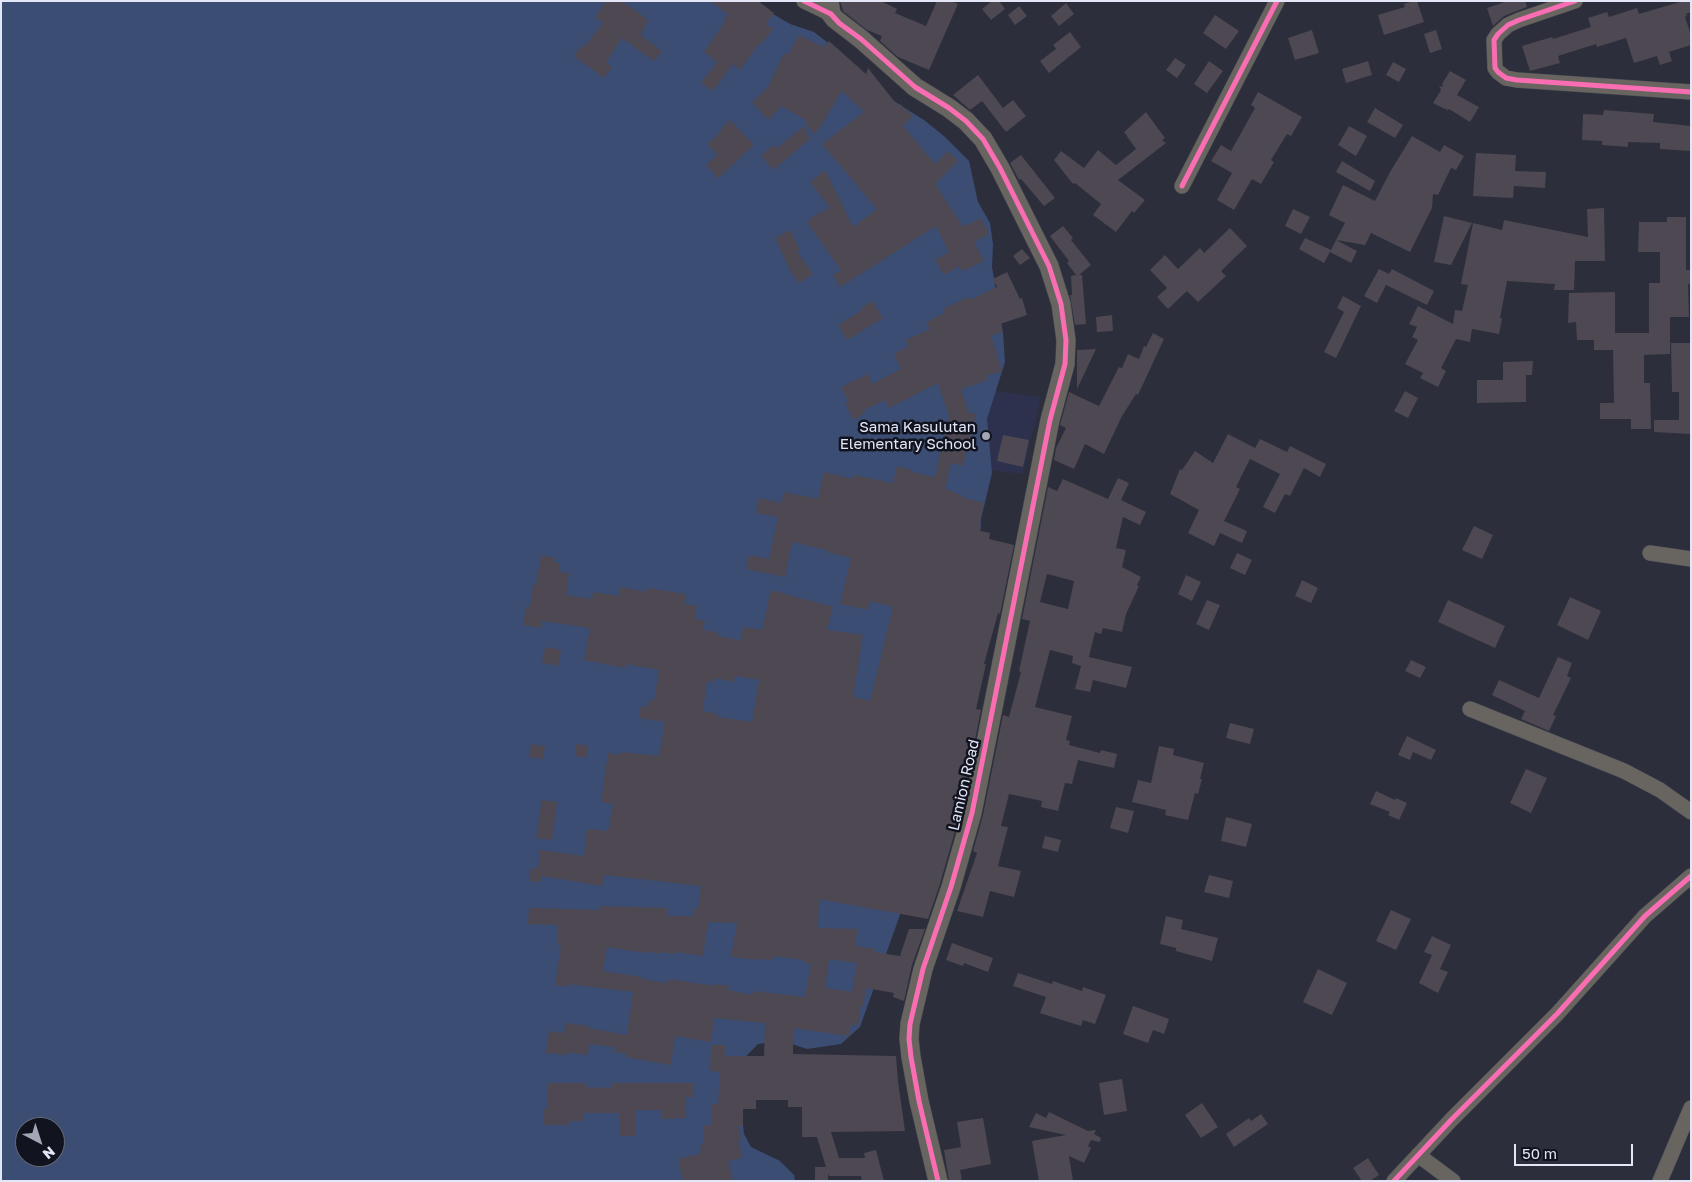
<!DOCTYPE html>
<style>
body{margin:0}
#map{position:relative;width:1692px;height:1182px;overflow:hidden;background:#2c2e3c;font-family:"Golos Text",sans-serif}
canvas{display:block}
.frame{position:absolute;inset:0;border:2px solid #e3e6f7;pointer-events:none}
.north{position:absolute;left:15px;top:1117px;width:50px;height:50px;box-sizing:border-box;background:#11131e;border:1px solid #656775;border-radius:50%;rotate:140deg;font-size:14px;font-weight:700;line-height:20px;text-align:center;color:#e3e6f7}
.north::after{content:'';display:block;margin:auto;width:18px;height:22px;background:#a3a6b6;clip-path:polygon(50% 0,100% 100%,50% 72%,0 100%)}
.scale{position:absolute;left:1514px;top:1144px;width:119px;height:22px;box-sizing:border-box;border:2px solid #e3e6f7;border-top:0;padding-left:6px;font-size:15px;line-height:18px;white-space:nowrap;color:#e3e6f7;-webkit-text-stroke:4px #11131e;paint-order:stroke}
</style>
<div id="map">
<canvas width="1692" height="1182"></canvas>
<div class="frame"></div>
<div class="north">N</div>
<div class="scale">50 m</div>
</div>
<script>
const context = document.querySelector('canvas').getContext('2d');
context.lineJoin = 'round';
function fill(path, color) { context.fillStyle = color; context.fill(path, 'evenodd'); }
const poly = rows => new Path2D(rows.map(r => 'M' + r).join(''));
function strokePath(path, color, width, dash) { context.strokeStyle = color; context.lineWidth = width; context.lineCap = dash ? 'butt' : 'round'; context.setLineDash(dash || []); context.stroke(path); }
function label(font, color, halo, rows, align = 'center') {
  context.font = font + ' "Golos Text",sans-serif'; context.lineWidth = 5; context.setLineDash([]); context.textBaseline = 'middle'; context.strokeStyle = halo; context.fillStyle = color; for (const [text, x, y, turn = 0] of rows) {
    context.save(); context.translate(x, y); context.rotate((+turn || 0) * Math.PI / 180); context.textAlign = isNaN(turn) ? turn : align; if (halo) context.strokeText(text, 0, 0); context.fillText(text, 0, 0); context.restore();
  }
}
fill(poly([
 [988,390,1041,397,1023,474,937,464]
]), '#2e314e');
fill(poly([
 [1,1,751,1,790,24,814,32,840,52,878,91,924,120,944,136,969,161,978,202,990,223,993,244,992,267,1003,333,1005,362,987,419,992,473,981,519,976,606,906,898,860,1027,841,1044,807,1049,783,1041,758,1044,745,1057,742,1115,744,1134,751,1147,780,1161,794,1175,795,1181,1,1181],
 [25,1127,55,1127,55,1157,25,1157]
]), '#3b4d73');
fill(poly([
 [606,1,622,1,648,20,641,35,662,51,654,61,622,38,606,62,612,67,604,78,574,56,582,45,584,47,603,23,595,17],
 [710,1,758,1,774,13,766,24,773,29,762,44,760,42,740,70,733,64,713,91,701,83,717,62,704,52,725,22,723,21,728,14],
 [840,1,881,1,897,9,895,13,926,26,937,1,951,1,958,4,929,70,898,57,880,41,882,36,867,30,843,11],
 [992,1,999,1,1005,9,991,20,982,9],
 [1413,1,1417,1,1424,22,1384,35,1378,15,1405,7,1404,4],
 [1508,1,1525,1,1527,7,1504,16,1493,26,1487,8],
 [1683,1,1691,1,1691,12,1686,14,1687,16,1685,17,1691,35,1691,45,1669,52,1672,61,1660,65,1657,56,1634,63,1626,38,1597,47,1596,44,1558,56,1560,63,1530,71,1522,46,1552,37,1553,39,1591,27,1588,18,1607,12,1609,17,1637,8,1639,14],
 [1066,3,1074,14,1059,26,1051,16],
 [1019,6,1027,16,1015,25,1008,15],
 [1215,15,1239,31,1226,49,1203,33],
 [1312,30,1319,53,1295,60,1288,38],
 [1436,30,1442,49,1430,53,1424,34],
 [1070,32,1081,47,1049,73,1040,61,1056,49,1053,45],
 [799,35,823,47,829,41,866,74,868,68,898,106,900,104,913,116,903,126,935,164,948,151,958,161,935,184,963,227,981,218,989,234,974,242,984,261,962,271,959,266,944,275,935,260,949,252,936,226,840,287,833,275,841,270,807,222,811,220,810,218,830,208,810,182,825,170,853,227,877,209,822,144,864,112,842,91,815,135,805,123,807,121,782,106,768,120,752,102,768,87,784,53,788,55],
 [1175,58,1186,65,1177,78,1166,70],
 [1209,61,1223,71,1207,93,1194,84],
 [1368,61,1372,75,1346,83,1342,69],
 [1393,62,1406,69,1399,82,1386,75],
 [1450,71,1466,80,1457,95,1479,107,1470,122,1449,109,1447,111,1446,108,1445,109,1433,103,1441,90,1439,85,1442,87,1443,85,1442,84],
 [978,75,1003,108,1013,100,1026,116,1006,132,982,101,970,110,953,95],
 [1258,92,1302,117,1291,136,1287,134,1271,160,1274,162,1261,184,1252,179,1234,210,1217,200,1232,173,1211,161,1221,145,1231,151,1255,108,1251,105],
 [1375,108,1403,125,1395,138,1367,122],
 [1604,110,1654,114,1653,122,1691,126,1691,151,1660,149,1660,143,1628,142,1628,147,1602,145,1602,141,1582,140,1583,114,1603,115],
 [1146,112,1165,138,1162,140,1166,143,1118,180,1145,200,1134,213,1132,211,1116,232,1093,215,1101,204,1075,183,1073,184,1054,160,1061,151,1084,168,1098,150,1116,165,1136,149,1124,132],
 [730,120,754,145,718,178,706,165,717,155,707,144,722,131,720,129],
 [804,126,810,139,773,170,761,155,774,145,777,148],
 [1349,126,1367,136,1356,156,1338,145],
 [1412,136,1440,152,1444,145,1464,156,1456,170,1451,168,1438,195,1433,194,1432,208,1410,252,1371,233,1365,245,1336,240,1345,223,1329,215,1343,185,1375,201,1390,172],
 [1476,153,1516,155,1515,171,1546,172,1545,188,1514,186,1513,198,1473,196],
 [1021,155,1055,198,1044,206,1021,179,1019,180,1010,163],
 [1342,161,1375,181,1370,191,1336,172],
 [1604,208,1605,261,1575,261,1574,290,1554,290,1555,284,1507,281,1500,318,1502,319,1499,334,1472,329,1470,342,1456,339,1441,368,1446,371,1438,387,1420,378,1423,373,1405,364,1418,340,1412,337,1417,327,1409,324,1418,306,1453,324,1455,310,1462,311,1468,285,1461,284,1473,223,1502,230,1504,220,1588,237,1587,209],
 [1293,209,1310,217,1301,234,1285,226],
 [1444,216,1472,223,1451,265,1434,262],
 [1667,217,1686,217,1686,270,1691,270,1691,284,1688,284,1689,317,1670,317,1670,354,1644,355,1644,383,1650,383,1651,429,1631,429,1631,419,1600,419,1600,403,1614,403,1613,350,1594,350,1594,340,1577,340,1576,322,1568,323,1569,293,1615,292,1615,333,1649,333,1649,283,1660,283,1660,252,1638,252,1639,222,1667,222],
 [1063,226,1073,238,1071,240,1091,265,1079,275,1082,275,1086,324,1075,325,1070,295,1072,295,1071,276,1076,275,1067,263,1069,261,1050,236],
 [1230,228,1247,246,1221,271,1226,276,1198,302,1187,291,1168,309,1157,297,1167,288,1150,270,1165,255,1178,269,1200,248,1204,253],
 [790,230,800,250,797,252,813,274,799,283,791,272,775,238],
 [1305,238,1331,250,1324,263,1299,249],
 [1336,240,1357,251,1351,263,1330,252],
 [1022,249,1030,258,1020,265,1013,256],
 [1379,269,1389,274,1392,269,1434,291,1427,305,1386,285,1377,303,1364,296],
 [1007,272,1020,299,1022,298,1027,315,1000,324,1003,332,991,336,1002,371,986,376,988,380,961,389,968,412,976,414,963,466,951,463,945,489,953,491,953,493,964,496,964,498,984,503,979,526,981,527,980,531,990,533,989,539,1014,545,1000,614,998,613,984,664,986,664,976,709,981,710,961,810,940,884,928,919,819,899,818,928,858,929,855,946,875,949,874,952,900,956,909,929,925,929,912,965,904,1001,893,997,894,993,866,988,863,1006,861,1006,858,1026,850,1025,849,1036,793,1028,793,1054,896,1056,898,1081,905,1131,831,1132,839,1158,865,1158,864,1153,876,1150,884,1181,862,1181,861,1176,829,1176,828,1173,828,1181,815,1181,815,1167,826,1167,817,1137,802,1137,802,1107,788,1107,788,1100,756,1100,756,1109,743,1109,743,1126,738,1126,741,1140,738,1141,742,1158,728,1161,733,1181,683,1181,678,1159,700,1154,701,1144,704,1144,704,1125,711,1125,711,1104,718,1104,720,1072,710,1071,711,1045,725,1045,725,1056,764,1056,765,1023,714,1018,711,1042,675,1036,671,1065,625,1057,625,1053,614,1052,615,1047,589,1044,588,1055,568,1052,568,1055,546,1053,549,1031,564,1033,566,1023,589,1026,588,1028,627,1035,633,992,569,984,568,987,555,985,561,945,558,945,558,925,528,924,529,908,599,910,599,906,668,908,667,916,693,916,693,909,698,909,701,886,604,875,602,886,542,876,541,882,529,881,531,868,538,869,540,850,584,856,587,829,608,831,613,804,601,802,608,753,620,755,621,752,659,756,665,722,639,718,641,706,648,707,649,700,654,701,659,670,625,664,625,668,584,660,590,628,542,621,541,628,523,625,526,607,530,607,533,584,536,585,541,555,555,558,554,562,560,563,559,572,569,573,566,595,592,599,593,592,619,596,620,587,646,592,647,588,686,594,684,604,697,606,695,619,705,621,703,630,717,632,717,636,741,640,743,627,762,630,771,590,833,607,827,630,863,635,853,697,870,701,893,607,869,601,868,610,840,604,851,558,826,552,827,550,792,542,785,577,746,569,749,555,769,559,778,517,756,513,759,498,781,503,784,492,818,499,824,472,853,479,854,475,893,483,897,466,912,470,912,472,935,477,949,416,938,383,889,408,885,400,864,410,865,413,853,420,845,403,848,401,841,387,868,374,872,384,901,369,894,354,909,346,906,340,930,329,926,322,945,313,943,309,968,297,970,300,997,287,993,279],
 [735,676,759,680,752,722,718,717,718,714,703,711,707,681,714,682,715,678,734,682],
 [708,922,737,923,731,957,760,960,760,959,773,960,774,956,804,960,803,962,811,964,805,997,753,991,752,995,728,990,729,986,714,984,714,986,669,979,668,983,641,979,641,977,603,971,607,947,645,953,645,951,659,954,659,952,674,954,675,952,703,956],
 [829,959,857,963,852,992,825,988],
 [1343,296,1361,306,1336,358,1324,352,1344,312,1337,308],
 [872,301,883,318,847,340,838,325,862,310,861,308],
 [1112,315,1113,331,1097,332,1096,317],
 [1153,333,1164,339,1138,395,1136,394,1122,416,1104,454,1085,444,1074,469,1054,460,1056,448,1066,428,1060,425,1069,392,1099,406,1119,367,1122,368,1128,354,1139,359,1144,346,1146,347],
 [1671,343,1691,343,1691,434,1654,432,1654,420,1679,420,1679,392,1672,392],
 [1096,349,1077,389,1077,350],
 [1533,361,1532,375,1526,375,1526,402,1477,403,1477,380,1503,380,1503,362],
 [1405,391,1418,398,1408,418,1394,411],
 [1228,434,1255,448,1260,439,1287,452,1290,446,1326,464,1320,477,1304,468,1290,496,1285,494,1275,513,1263,507,1280,474,1250,459,1236,487,1240,489,1224,521,1247,531,1242,543,1220,533,1214,546,1188,533,1199,510,1170,494,1180,469,1182,470,1195,451,1213,463],
 [1003,435,1029,440,1023,467,997,461],
 [1118,478,1129,483,1121,500,1146,512,1140,525,1123,517,1116,548,1126,550,1122,567,1141,577,1137,585,1139,586,1126,614,1122,632,1103,628,1101,634,1095,632,1089,657,1132,667,1126,688,1093,680,1090,692,1075,689,1081,666,1072,663,1073,656,1050,650,1035,707,1072,716,1066,740,1070,741,1069,745,1100,753,1101,750,1117,754,1114,768,1078,760,1072,784,1065,783,1058,811,1041,807,1042,801,1009,794,1001,826,1008,827,998,866,1021,871,1014,897,990,891,983,917,957,911,977,853,973,851,983,815,1003,715,1009,717,1021,672,1019,671,1030,621,1022,619,1048,487,1057,491,1063,479,1108,499],
 [1047,574,1074,581,1068,609,1040,602],
 [1474,526,1493,535,1482,559,1462,550],
 [1237,553,1252,560,1245,575,1230,568],
 [1186,575,1201,582,1192,601,1178,594],
 [1302,580,1318,588,1311,603,1295,596],
 [1570,597,1601,611,1588,640,1557,625],
 [1207,600,1220,605,1209,630,1196,624],
 [1448,600,1505,626,1495,648,1438,622],
 [545,647,561,650,558,666,542,663],
 [1558,657,1572,663,1567,676,1571,678,1553,715,1556,716,1549,731,1521,719,1525,711,1492,695,1499,680,1539,698],
 [1411,660,1426,667,1420,678,1405,671],
 [1230,723,1254,729,1250,744,1226,738],
 [1407,736,1436,750,1431,760,1413,752,1410,760,1398,755],
 [531,744,545,746,543,759,529,757],
 [576,744,588,746,586,758,575,756],
 [1159,746,1174,749,1173,755,1204,763,1200,779,1202,779,1198,794,1195,793,1188,820,1165,815,1166,810,1132,802,1138,780,1151,783],
 [1526,769,1547,778,1531,813,1510,803],
 [1376,791,1395,800,1396,798,1407,803,1399,820,1388,815,1390,812,1370,804],
 [542,800,557,802,552,840,536,838],
 [1116,807,1134,811,1128,833,1110,828],
 [1226,817,1252,824,1246,847,1221,841],
 [1045,836,1061,840,1058,852,1042,848],
 [1209,875,1233,881,1229,898,1204,892],
 [1391,910,1411,919,1396,950,1376,941],
 [1166,916,1183,920,1181,929,1218,938,1212,961,1176,951,1176,948,1160,944],
 [1432,936,1451,945,1440,969,1448,972,1438,993,1419,983,1432,955,1424,952],
 [952,943,993,958,988,972,964,963,963,966,946,960],
 [1318,969,1347,983,1332,1015,1303,1002],
 [1018,973,1052,984,1053,981,1082,991,1083,987,1106,995,1095,1024,1083,1020,1081,1026,1040,1013,1046,997,1013,986],
 [1133,1006,1169,1019,1164,1034,1153,1030,1148,1043,1123,1034],
 [1122,1079,1127,1111,1104,1115,1099,1083],
 [548,1083,585,1083,585,1087,611,1088,611,1083,694,1083,694,1097,686,1097,686,1118,662,1119,662,1110,635,1110,635,1136,620,1136,620,1113,583,1113,583,1121,569,1121,569,1125,546,1125,543,1123,543,1109,547,1109],
 [1202,1103,1218,1127,1201,1138,1185,1115],
 [1049,1112,1088,1131,1096,1130,1094,1134,1101,1138,1100,1142,1091,1140,1088,1146,1091,1148,1084,1163,1069,1156,1073,1181,1039,1181,1032,1141,1066,1135,1029,1127,1036,1113,1046,1118],
 [1261,1114,1268,1124,1234,1147,1226,1134,1249,1118,1251,1121],
 [983,1118,991,1164,960,1170,962,1181,949,1181,944,1150,961,1147,957,1122],
 [1368,1158,1379,1175,1370,1181,1362,1181,1353,1168]
]), '#4d4852');
const minor = poly([
 [804,1,831,14],
 [1575,1,1519,20,1508,25,1498,34,1494,40,1495,68,1498,72,1506,78,1517,80,1691,92],
 [1182,186,1277,1],
 [1650,553,1691,559],
 [1470,709,1624,771,1660,790,1691,812],
 [1418,1155,1453,1181],
 [1394,1181,1452,1119,1557,1014,1645,916,1691,876],
 [1660,1181,1691,1108]
]);
const tertiary = poly([
 [829,1,831,14,835,19,861,39,915,87,949,108,966,121,983,139,1000,168,1049,266,1061,304,1066,340,1065,364,1050,420,972,813,951,887,923,969,910,1024,909,1039,911,1057,919,1101,938,1181]
]);
strokePath(minor, '#474954', 16);
strokePath(tertiary, '#474954', 20);
strokePath(minor, '#686460', 15);
strokePath(tertiary, '#686460', 19);
strokePath(poly([
 [804,1,831,14,839,23,861,39,915,87,949,108,966,121,983,139,1000,168,1049,266,1061,304,1066,340,1065,364,1050,420,972,813,951,887,923,969,910,1024,909,1039,911,1057,919,1101,938,1181],
 [1575,1,1519,20,1508,25,1498,34,1494,40,1495,68,1498,72,1506,78,1517,80,1691,92],
 [1182,186,1277,1],
 [1394,1181,1452,1119,1557,1014,1645,916,1691,876]
]), '#f96db3', 5);
for (const [x, y, r, color] of [
 [986,436,5,"#a3a6b6"]
]) { const dot = new Path2D(); dot.arc(x, y, r, 0, 2 * Math.PI); context.fillStyle = color; context.fill(dot); strokePath(dot, '#11131e', 2); }
label('15px', '#e3e6f7', '#11131e', [
 ["Sama Kasulutan",976,427],
 ["Elementary School",976,444]
], 'right');
label('15px', '#e3e6f7', '#11131e', [
 ["Lamion Road",964,785,-77]
]);
</script>
